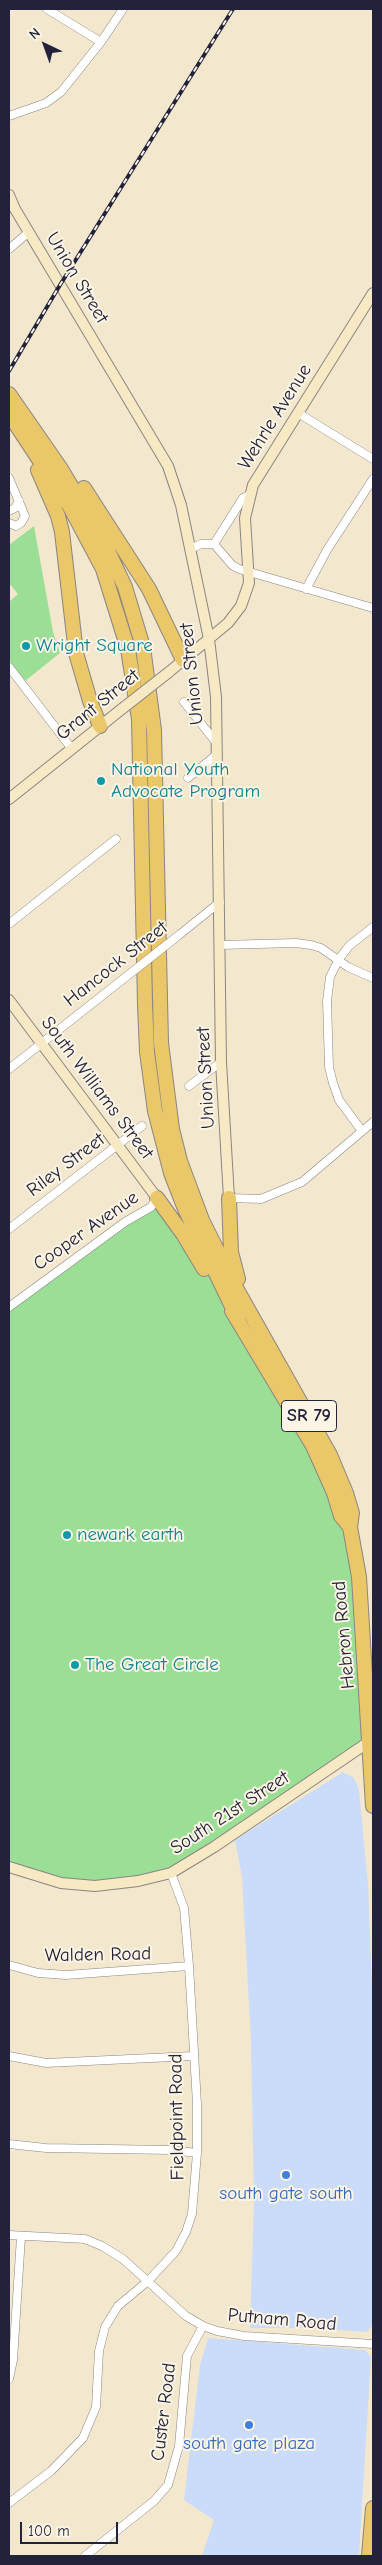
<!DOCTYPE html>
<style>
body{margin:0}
#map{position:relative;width:382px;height:2565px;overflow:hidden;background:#f3e8cd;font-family:"Comic Neue",sans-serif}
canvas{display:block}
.frame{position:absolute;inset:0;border:10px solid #22223b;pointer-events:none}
.north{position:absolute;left:20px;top:20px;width:50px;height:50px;-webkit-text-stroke:4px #fcf5e5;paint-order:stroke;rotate:318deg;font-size:14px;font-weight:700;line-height:20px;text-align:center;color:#22223b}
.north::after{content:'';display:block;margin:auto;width:18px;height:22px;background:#22223b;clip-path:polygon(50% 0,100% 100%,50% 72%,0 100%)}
.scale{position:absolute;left:20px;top:2522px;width:98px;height:22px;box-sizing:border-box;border:2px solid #22223b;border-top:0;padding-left:6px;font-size:15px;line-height:18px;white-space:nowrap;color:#22223b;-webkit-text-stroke:4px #fcf5e5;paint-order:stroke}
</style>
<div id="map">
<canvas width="382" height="2565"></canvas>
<div class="frame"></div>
<div class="north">N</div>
<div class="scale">100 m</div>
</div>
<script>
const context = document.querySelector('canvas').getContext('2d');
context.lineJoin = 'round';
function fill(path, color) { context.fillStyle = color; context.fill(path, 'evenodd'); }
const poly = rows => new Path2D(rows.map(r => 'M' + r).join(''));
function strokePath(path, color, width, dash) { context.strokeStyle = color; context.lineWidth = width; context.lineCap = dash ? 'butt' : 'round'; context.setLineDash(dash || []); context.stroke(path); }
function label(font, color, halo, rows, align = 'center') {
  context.font = font + ' "Comic Neue",sans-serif'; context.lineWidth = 4; context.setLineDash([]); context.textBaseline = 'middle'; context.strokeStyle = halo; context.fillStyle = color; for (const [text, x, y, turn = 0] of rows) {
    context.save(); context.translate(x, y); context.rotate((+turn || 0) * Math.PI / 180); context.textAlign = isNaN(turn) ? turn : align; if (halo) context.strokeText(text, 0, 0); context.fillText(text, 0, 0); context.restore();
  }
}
fill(poly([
 [343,1772,354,1778,359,1790,368,1884,373,2016,373,2324,367,2332,309,2328,250,2328,254,2201,251,2041,242,1877,235,1840],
 [208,2338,365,2350,371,2357,359,2556,202,2556,214,2520,184,2500,200,2365]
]), '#cadcf9');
fill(poly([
 [34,526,53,632,60,653,25,681,9,660,9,602,18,594,9,583,9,545],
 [157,1198,183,1234,218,1291,238,1319,350,1527,371,1740,171,1873,95,1886,9,1867,9,1307]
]), '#9bdf96');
const street = poly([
 [47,9,101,42],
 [9,116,46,103,61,92,101,42,123,9],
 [9,249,29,232],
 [298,413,373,459],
 [9,478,25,516,21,523,16,526,9,523],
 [9,511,15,508,19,501],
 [214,544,243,498,249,495],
 [190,549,201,544,214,544,232,565,239,569,373,608],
 [306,589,327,550,373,479],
 [9,667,72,749],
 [184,702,215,741],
 [188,778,216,755],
 [9,924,116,839],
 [179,935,220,902],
 [220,945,296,943,311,945,321,948,348,967,373,978],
 [9,1069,127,976],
 [189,1086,221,1062],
 [362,1131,339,1100,333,1083,329,1067,327,1001,330,977,339,959,349,946,373,927],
 [229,1198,261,1199,302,1182,373,1122],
 [9,1229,142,1126],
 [9,1307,125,1222,151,1207,157,1198],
 [9,1965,38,1973,66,1975,189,1966],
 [9,2056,46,2063,193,2056],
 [9,2144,46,2148,171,2150,197,2153],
 [9,2235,85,2239,102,2246,123,2259,186,2316,203,2326,217,2331,244,2336,373,2344],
 [9,2379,13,2360,21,2237],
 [9,2503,51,2471,83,2438,96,2407,99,2351,105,2327,118,2306,148,2281,176,2251,186,2232,192,2214,197,2153,197,2104,189,1966,184,1908,171,1873],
 [85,2556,154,2501,168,2485,179,2446,187,2356,203,2326]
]);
const secondary = poly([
 [9,195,15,209,168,466,181,505,209,639,216,697,221,1062,229,1198],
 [169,672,228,623,241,606,249,583,245,518,253,485,373,293],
 [9,799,123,708],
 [9,1000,157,1198],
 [9,1867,61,1883,95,1886,138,1881,171,1873,214,1847,373,1739]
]);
const highway = poly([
 [9,394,61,469,100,534,125,587,143,647,154,730,161,1043,172,1129,180,1161,202,1220,236,1288,330,1455,346,1493,352,1513,350,1527,359,1577,373,1806],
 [9,414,69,505,103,569,128,649,139,719,145,1004,147,1052,155,1111,171,1173,185,1209,238,1319],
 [38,470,58,516,62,532,76,653,90,701,100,726],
 [84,488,149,589,183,660],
 [157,1198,183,1234,204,1269],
 [229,1198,231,1252,238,1279],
 [232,1311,313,1446,334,1493,341,1516,350,1527],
 [369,2556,373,2508]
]);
strokePath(street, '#8a8584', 9);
strokePath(secondary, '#8a8584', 12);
strokePath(highway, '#8a8584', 16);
strokePath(street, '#fff', 8);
strokePath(secondary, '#f7e9c3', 10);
strokePath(highway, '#eac769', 14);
const rail = poly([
 [9,371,60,285,233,9]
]);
strokePath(rail, '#22223b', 4);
strokePath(rail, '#fcf5e5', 2, [5.5]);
const streetBridge = poly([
 [127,976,179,935]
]);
const secondaryBridge = poly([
 [123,708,169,672]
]);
strokePath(streetBridge, '#8a8584', 9, []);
strokePath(secondaryBridge, '#8a8584', 12, []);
strokePath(streetBridge, '#fff', 8);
strokePath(secondaryBridge, '#f7e9c3', 10);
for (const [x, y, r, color] of [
 [26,646,5,"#0f9aa8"],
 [101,781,5,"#0f9aa8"],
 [67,1535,5,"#0f9aa8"],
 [75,1665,5,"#0f9aa8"],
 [286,2175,5,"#3f7fe0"],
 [249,2425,5,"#3f7fe0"]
]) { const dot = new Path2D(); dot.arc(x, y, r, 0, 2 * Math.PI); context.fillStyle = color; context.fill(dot); strokePath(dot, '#fcf5e5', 2); }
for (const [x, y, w] of [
 [309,1416,55]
]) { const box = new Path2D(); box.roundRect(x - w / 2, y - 15.5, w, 31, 4); context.fillStyle = '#fcf5e5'; context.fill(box); strokePath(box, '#22223b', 1); }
label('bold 18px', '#22223b', null, [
 ["SR 79",309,1416]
]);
label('19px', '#22223b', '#fcf5e5', [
 ["Union Street",77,278,59],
 ["Wehrle Avenue",275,417,-58],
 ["Union Street",192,674,-96],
 ["Grant Street",98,705,-39],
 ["Hancock Street",116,964,-38],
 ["Union Street",206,1078,-93],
 ["South Williams Street",97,1088,53],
 ["Riley Street",66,1165,-37],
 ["Cooper Avenue",86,1231,-35],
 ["Hebron Road",344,1635,-95],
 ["South 21st Street",230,1813,-33],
 ["Walden Road",98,1955,-1],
 ["Fieldpoint Road",177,2117,-91],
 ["Putnam Road",282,2320,5],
 ["Custer Road",164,2412,-83]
]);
label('19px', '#0d838f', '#fcf5e5', [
 ["Wright Square",36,646],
 ["National Youth",111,770],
 ["Advocate Program",111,792],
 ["newark earth",77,1535],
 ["The Great Circle",85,1665]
], 'left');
label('19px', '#366cbe', '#fcf5e5', [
 ["south gate south",286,2194],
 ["south gate plaza",249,2444]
]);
</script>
